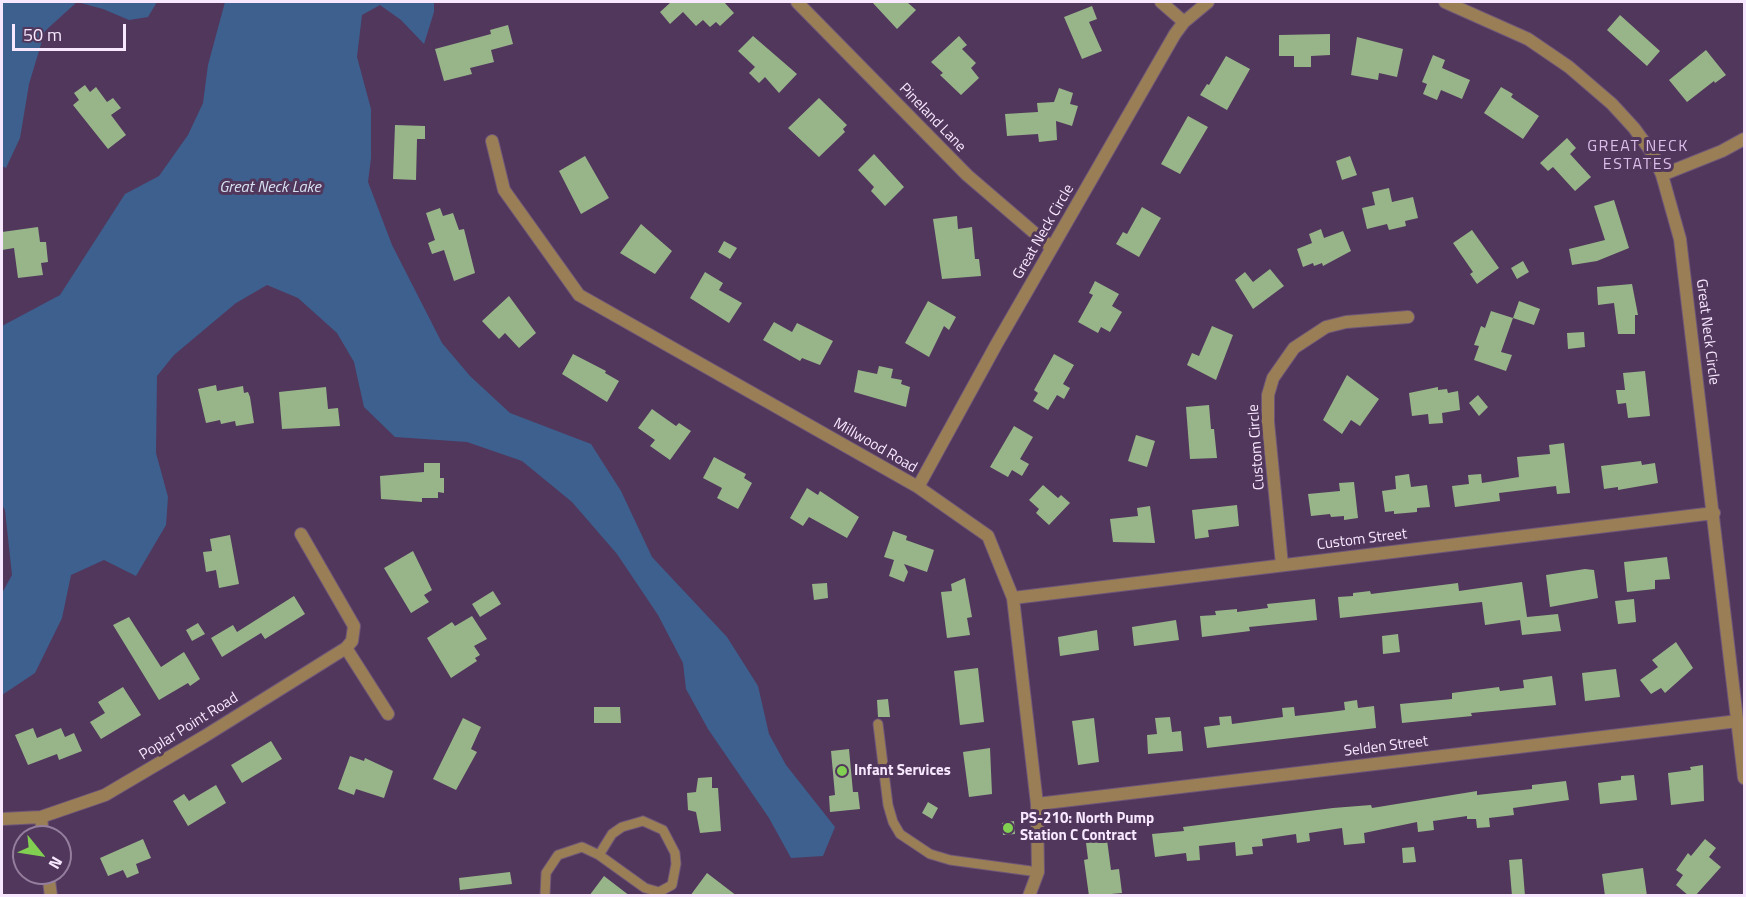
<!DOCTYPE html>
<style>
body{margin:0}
#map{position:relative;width:1746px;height:897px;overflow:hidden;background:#51375c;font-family:"Titillium Web",sans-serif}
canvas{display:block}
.frame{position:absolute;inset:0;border:3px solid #f8e8ff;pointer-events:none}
.north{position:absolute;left:12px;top:825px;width:60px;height:60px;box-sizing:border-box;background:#51375c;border:2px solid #947e9d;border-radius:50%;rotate:120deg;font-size:16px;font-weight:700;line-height:24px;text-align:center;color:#f8e8ff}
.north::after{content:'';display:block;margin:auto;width:21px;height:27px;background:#81d051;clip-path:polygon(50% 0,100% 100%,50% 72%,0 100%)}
.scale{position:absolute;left:12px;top:24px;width:114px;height:27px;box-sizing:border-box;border:3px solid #f8e8ff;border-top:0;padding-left:8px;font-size:18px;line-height:21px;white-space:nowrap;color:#f8e8ff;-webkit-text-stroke:4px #51375c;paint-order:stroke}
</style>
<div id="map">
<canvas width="1746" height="897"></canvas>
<div class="frame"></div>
<div class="north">N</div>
<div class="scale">50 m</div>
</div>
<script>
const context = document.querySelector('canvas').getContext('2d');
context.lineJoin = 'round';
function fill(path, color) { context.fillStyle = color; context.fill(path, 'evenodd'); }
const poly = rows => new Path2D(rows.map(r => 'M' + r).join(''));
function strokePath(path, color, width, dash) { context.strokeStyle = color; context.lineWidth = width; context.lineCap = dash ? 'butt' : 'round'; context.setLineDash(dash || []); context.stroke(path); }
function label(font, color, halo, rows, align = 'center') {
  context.font = font + ' "Titillium Web",sans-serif'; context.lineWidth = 6; context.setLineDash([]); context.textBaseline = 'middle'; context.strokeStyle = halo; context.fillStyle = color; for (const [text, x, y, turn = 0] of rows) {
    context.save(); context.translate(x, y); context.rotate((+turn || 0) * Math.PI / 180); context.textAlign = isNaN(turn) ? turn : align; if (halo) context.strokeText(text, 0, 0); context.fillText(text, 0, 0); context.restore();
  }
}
fill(poly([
 [2,2,157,2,148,17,129,20,103,9,77,2,45,31,29,84,20,138,6,168,2,166],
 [225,2,434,2,434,12,424,44,401,20,380,5,362,15,357,57,371,109,371,158,368,182,392,245,442,343,470,376,510,413,591,444,621,491,652,557,727,637,758,686,769,734,786,765,835,827,823,856,791,858,769,818,708,729,686,689,683,663,658,615,617,554,572,502,522,461,467,442,395,437,364,407,354,362,337,333,298,298,267,285,236,303,174,355,157,376,156,453,168,497,166,525,136,576,104,560,71,575,62,618,35,673,2,695,2,593,12,575,5,510,2,505,2,326,60,295,125,194,159,176,188,135,203,103,208,65]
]), '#3d608e');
fill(poly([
 [671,2,724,2,734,13,720,26,716,22,710,27,703,20,696,26,683,12,670,24,660,12],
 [872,2,907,2,916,10,897,29],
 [1092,6,1097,19,1089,22,1102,51,1082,59,1064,17],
 [1620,15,1660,51,1647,66,1607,30],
 [508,25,513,44,491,50,494,62,470,68,472,74,444,81,435,49,491,34,490,30],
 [1330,34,1330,55,1311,56,1311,67,1294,67,1294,56,1279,56,1279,35],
 [753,36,797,74,779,93,765,77,759,83,749,73,755,67,738,51],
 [959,36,967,45,962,49,976,63,971,68,979,78,961,95,940,75,943,73,931,62],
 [1357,37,1403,49,1397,77,1379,73,1378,80,1351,75],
 [1706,50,1726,75,1715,83,1714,81,1687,102,1669,80],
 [1433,55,1445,60,1442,68,1470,80,1462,99,1441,90,1437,100,1423,94,1427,84,1422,82],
 [1226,56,1250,69,1227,110,1200,95,1207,84,1209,85],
 [85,85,90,92,96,87,107,102,113,98,121,108,111,115,126,135,108,149,73,105,79,100,74,93],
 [1501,87,1513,94,1511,97,1539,116,1523,139,1484,113],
 [1059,88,1073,93,1070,104,1078,106,1072,126,1056,121,1057,140,1039,142,1038,134,1007,136,1005,114,1038,112,1037,103,1054,102],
 [819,98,847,125,843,129,845,132,819,157,788,128],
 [1188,116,1208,127,1180,174,1161,164],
 [395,125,425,126,425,139,417,139,416,180,393,179],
 [1567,138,1576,148,1570,154,1591,177,1575,191,1553,167,1548,171,1540,163],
 [874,154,904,187,885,206,871,191,874,187,858,170],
 [585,156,609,198,581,214,559,171],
 [1350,156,1357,175,1342,180,1336,161],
 [1389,188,1392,202,1413,197,1418,218,1405,221,1406,226,1389,230,1387,224,1367,229,1362,208,1375,205,1372,192],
 [1614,200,1629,248,1597,261,1572,265,1569,249,1605,240,1594,206],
 [1142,207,1161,218,1139,257,1116,244,1123,232,1127,234],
 [440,208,443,216,453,213,459,230,464,229,475,273,454,281,444,250,432,254,428,243,435,240,426,213],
 [957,216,958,229,972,227,975,259,979,259,981,276,942,279,933,219],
 [641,224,672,251,655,274,620,253],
 [38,227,40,242,46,242,48,262,41,263,43,275,18,278,14,248,2,250,2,232],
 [1321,229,1324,238,1343,231,1351,251,1323,266,1322,263,1314,266,1313,263,1303,267,1297,249,1312,243,1309,234],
 [1472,230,1499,268,1477,284,1470,274,1473,272,1453,243],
 [724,241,737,248,730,259,718,252],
 [1523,261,1529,272,1517,279,1511,268],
 [1270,269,1284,286,1253,309,1235,280,1245,272,1253,282],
 [705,272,723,283,719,290,742,303,729,323,690,298],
 [1095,281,1119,294,1112,306,1122,312,1110,332,1101,327,1098,333,1078,322,1093,295,1089,293],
 [1632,284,1638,315,1635,315,1635,334,1618,334,1614,303,1598,305,1597,287],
 [509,296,536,333,519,348,505,333,499,339,482,321],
 [928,301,956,317,949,330,944,326,929,357,905,343],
 [1519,301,1540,309,1534,325,1513,318],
 [1491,311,1513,318,1501,352,1512,355,1506,371,1474,360,1479,346,1474,345,1481,326,1485,328],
 [774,322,792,332,797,323,833,341,820,365,802,358,800,361,763,340],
 [1212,326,1233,335,1216,380,1187,365,1192,353,1199,356],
 [1584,332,1585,347,1568,349,1567,333],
 [573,354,606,371,605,373,619,381,607,402,562,374],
 [1054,354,1074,365,1063,384,1070,388,1064,399,1057,395,1048,410,1033,401,1038,393,1034,390],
 [879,366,893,369,891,378,902,380,901,384,910,387,906,407,854,392,858,370,877,374],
 [1645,371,1650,416,1628,418,1626,403,1618,404,1616,390,1625,390,1623,373],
 [1347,375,1379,399,1360,426,1351,420,1342,434,1323,420],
 [216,385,217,391,243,386,244,393,248,392,250,397,254,423,236,426,235,421,221,424,220,420,206,423,198,389],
 [326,387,328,409,338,408,340,426,282,429,279,392],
 [1438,387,1438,390,1447,389,1448,393,1458,391,1460,410,1442,413,1443,423,1429,424,1428,414,1412,416,1409,393],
 [1478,395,1488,407,1479,416,1469,403],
 [1209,405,1211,429,1214,429,1217,458,1190,459,1186,407],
 [652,409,676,426,679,423,691,431,670,460,650,446,655,440,638,428],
 [1014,426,1033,437,1020,459,1029,464,1022,476,1012,470,1008,477,990,467],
 [1136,435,1155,441,1147,467,1128,461],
 [1564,443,1570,493,1557,494,1556,486,1499,493,1500,501,1455,507,1452,486,1469,484,1468,475,1481,474,1482,483,1519,477,1517,457,1550,454,1549,445],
 [714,457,746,474,744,478,752,483,738,509,717,498,722,488,703,478],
 [1641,461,1642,465,1655,463,1658,483,1618,490,1618,487,1604,489,1601,466],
 [424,463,440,463,440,478,444,478,444,493,438,492,438,498,422,498,422,502,381,499,380,476,424,472],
 [1409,474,1411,487,1427,485,1430,507,1417,508,1417,512,1394,514,1394,511,1385,512,1382,491,1396,489,1395,476],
 [1354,482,1358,518,1344,520,1344,516,1331,517,1330,514,1311,516,1308,494,1340,491,1339,483],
 [1043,485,1058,498,1061,495,1070,503,1049,525,1036,513,1039,509,1029,500],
 [807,488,818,495,820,491,859,517,847,538,809,517,803,526,790,518],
 [1237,505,1239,526,1208,530,1209,537,1195,539,1192,510],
 [1150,506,1155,543,1113,542,1110,519,1138,516,1137,508],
 [893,531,907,536,906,540,934,550,927,572,904,564,908,572,904,582,889,576,894,560,884,557],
 [230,535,239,584,219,588,216,570,206,572,203,552,212,551,210,539],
 [413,551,432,590,424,595,429,602,411,613,384,568],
 [1667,557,1670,579,1655,580,1655,589,1627,592,1624,562],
 [1585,569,1594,570,1598,598,1550,607,1546,575],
 [965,578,972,617,967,618,970,635,947,638,941,592,952,591,951,584],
 [1522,582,1527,617,1558,614,1561,631,1522,635,1520,620,1485,625,1482,602,1340,618,1338,597,1353,596,1353,593,1370,591,1371,594,1458,583,1459,591],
 [827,583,828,598,814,600,812,584],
 [493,591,501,604,480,617,472,604],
 [294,596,305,614,265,639,261,633,222,657,211,638,233,625,237,632],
 [1315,599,1317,620,1249,627,1250,631,1202,637,1200,616,1216,615,1215,611,1237,609,1237,612,1268,608,1267,604],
 [1634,599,1636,622,1618,624,1615,601],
 [472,616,487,639,474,646,480,655,475,658,477,661,451,678,427,638,452,622,455,626],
 [129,617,161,667,184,652,200,679,190,686,188,683,159,700,113,625],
 [1176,620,1179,640,1134,646,1132,627],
 [198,623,205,634,192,641,186,630],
 [1097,630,1099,650,1060,656,1058,637],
 [1398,634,1400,652,1383,654,1382,636],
 [1676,642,1693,668,1665,693,1661,688,1651,694,1640,680,1658,667,1652,660],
 [978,668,984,722,960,725,954,671],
 [1616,669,1620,697,1585,701,1582,673],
 [1552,676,1556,705,1471,713,1472,716,1402,723,1400,704,1452,699,1452,693,1499,687,1500,691,1524,688,1523,680],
 [123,687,141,715,101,739,90,722,105,713,98,702],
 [888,699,890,717,878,717,877,700],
 [1357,700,1358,708,1374,706,1376,728,1207,748,1204,727,1220,725,1219,717,1231,716,1232,724,1283,717,1282,708,1294,707,1295,716,1330,712,1345,710,1344,702],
 [594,707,620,707,621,723,594,723],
 [1170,717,1172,732,1181,731,1183,751,1148,754,1147,735,1157,734,1155,718],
 [463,718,481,727,471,749,477,752,456,790,433,779],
 [1094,718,1099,762,1078,765,1072,721],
 [33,728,37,738,61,728,65,737,74,733,82,751,59,760,57,754,28,765,15,735],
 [271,741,282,759,242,783,231,765],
 [990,748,992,794,969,797,963,752],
 [849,749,853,792,858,792,860,809,830,812,829,796,835,795,831,751],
 [350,756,364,761,365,758,393,771,384,798,356,789,354,795,338,789],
 [1703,765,1704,801,1671,805,1668,773,1691,770,1690,767],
 [1634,775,1637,800,1600,804,1598,783,1621,780,1621,776],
 [712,777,712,788,718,788,721,831,700,833,696,812,688,810,687,793,696,792,698,778],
 [1566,781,1569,800,1513,808,1514,815,1489,818,1490,827,1477,828,1476,819,1467,819,1467,816,1433,821,1434,830,1418,832,1417,822,1364,833,1365,843,1344,845,1342,828,1309,833,1310,841,1297,843,1296,834,1262,839,1263,846,1252,847,1253,854,1236,856,1235,842,1199,846,1200,860,1187,861,1186,853,1155,857,1152,834,1184,831,1183,827,1333,808,1371,805,1372,808,1477,791,1477,795,1532,789,1532,785],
 [216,785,226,803,188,826,173,801,184,794,189,801],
 [928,802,938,808,932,819,922,813],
 [1014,821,1015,834,1003,835,1002,823],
 [143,839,151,858,136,864,139,873,127,878,123,870,108,876,100,858],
 [1705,839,1716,848,1709,857,1721,867,1695,896,1689,896,1676,885,1683,875,1676,870,1688,853,1691,856],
 [1107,840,1111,870,1119,869,1122,893,1089,896,1084,860,1088,859,1086,843],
 [1414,847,1416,862,1403,863,1402,848],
 [1522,859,1525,896,1512,896,1509,860],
 [1643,868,1647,896,1605,896,1602,874],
 [510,872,512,884,460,890,459,878],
 [707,873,737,896,690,896],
 [604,876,630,896,589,896]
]), '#98b58a');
const lane = poly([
 [878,724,888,805,893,822,900,834,930,854,950,860,1038,872],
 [643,821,663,830,675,853,676,864,672,885,659,892,645,888,599,855,612,834,622,827,643,821],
 [545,896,546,873,558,855,582,847,599,855]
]);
const street = poly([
 [797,2,967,175,1052,248],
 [1161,2,1184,22],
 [1445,2,1528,39,1569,67,1612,104,1634,128,1653,154,1662,175,1680,239,1744,778],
 [492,141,504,190,579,295,918,487,988,536,1013,598,1037,804,1038,872,1029,896],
 [1662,175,1722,151,1744,139],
 [918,487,996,345,1175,34,1184,22,1208,2],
 [1282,565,1268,422,1268,395,1273,378,1294,348,1326,327,1346,322,1408,317],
 [1013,598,1714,513],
 [346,648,388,714],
 [1037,804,1738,721],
 [41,817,43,837],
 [2,819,41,817,105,795,205,736,346,648,352,641,354,626,301,534],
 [48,873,51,896]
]);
strokePath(lane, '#6f5779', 11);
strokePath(street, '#6f5779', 14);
strokePath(lane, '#9a7e56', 9);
strokePath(street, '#9a7e56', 12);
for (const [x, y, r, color] of [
 [842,771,6,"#81d051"],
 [1008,828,6,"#81d051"]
]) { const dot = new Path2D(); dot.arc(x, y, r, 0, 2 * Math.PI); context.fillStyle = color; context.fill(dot); strokePath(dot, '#51375c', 2); }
label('15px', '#f8e8ff', '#51375c', [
 ["Pineland Lane",932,118,46],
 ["Great Neck Circle",1044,232,-60],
 ["Great Neck Circle",1707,332,83],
 ["Millwood Road",875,446,30],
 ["Custom Circle",1257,447,-94],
 ["Custom Street",1362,540,-7],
 ["Poplar Point Road",189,727,-32],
 ["Selden Street",1386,747,-7]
]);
label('bold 15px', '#f8e8ff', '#51375c', [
 ["Infant Services",854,771],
 ["PS-210: North Pump",1020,819],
 ["Station C Contract",1020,836]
], 'left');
context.letterSpacing = '1.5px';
label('16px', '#dbbde9', '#51375c', [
 ["GREAT NECK",1638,147],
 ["ESTATES",1638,165]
]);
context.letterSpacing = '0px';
label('italic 16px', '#d8e3f1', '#51375c', [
 ["Great Neck Lake",270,188]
]);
</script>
